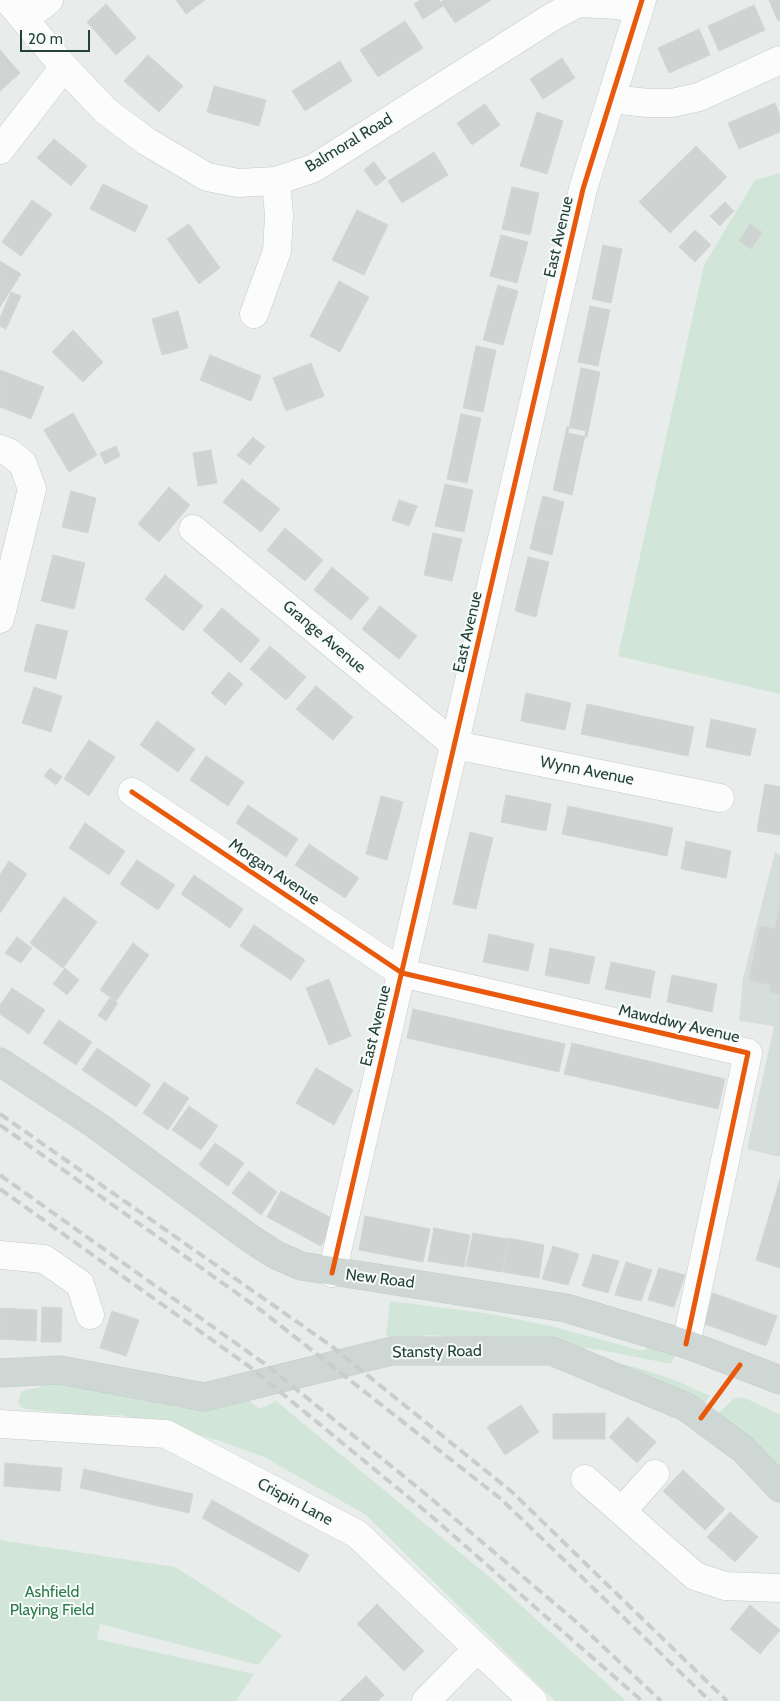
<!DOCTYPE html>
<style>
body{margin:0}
#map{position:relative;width:780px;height:1701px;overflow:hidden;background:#e8edeb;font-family:Cabin,sans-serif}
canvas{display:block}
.scale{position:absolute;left:20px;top:30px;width:70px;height:22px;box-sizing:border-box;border:2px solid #24423a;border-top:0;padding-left:6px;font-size:15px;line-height:18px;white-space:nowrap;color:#24423a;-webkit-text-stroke:4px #f7fbf9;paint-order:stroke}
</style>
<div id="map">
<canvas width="780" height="1701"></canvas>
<div class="scale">20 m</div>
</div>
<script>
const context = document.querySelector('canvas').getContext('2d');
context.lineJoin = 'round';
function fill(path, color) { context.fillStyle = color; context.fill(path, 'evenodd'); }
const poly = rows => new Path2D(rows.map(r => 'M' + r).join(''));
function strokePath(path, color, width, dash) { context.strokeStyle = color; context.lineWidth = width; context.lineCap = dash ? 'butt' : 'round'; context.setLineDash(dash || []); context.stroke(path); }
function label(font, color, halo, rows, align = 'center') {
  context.font = font + ' Cabin,sans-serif'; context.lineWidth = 4; context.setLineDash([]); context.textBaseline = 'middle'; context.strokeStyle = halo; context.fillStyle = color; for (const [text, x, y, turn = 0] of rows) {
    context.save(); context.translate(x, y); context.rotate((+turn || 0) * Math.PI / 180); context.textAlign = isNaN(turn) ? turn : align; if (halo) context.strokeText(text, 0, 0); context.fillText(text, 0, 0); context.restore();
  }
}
fill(poly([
 [775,852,780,855,780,1157,747,1149,774,1026,739,1021,743,978]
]), '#d6dedb');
fill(poly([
 [780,173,780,694,618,656,704,265,755,180],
 [390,1301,485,1313,551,1326,643,1351,649,1346,675,1356,671,1364,601,1350,519,1341,427,1335,396,1341,386,1335],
 [595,1361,632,1366,675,1380,710,1396,701,1408],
 [40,1382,57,1383,183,1408,216,1408,248,1400,259,1409,276,1401,492,1579,626,1701,555,1701,366,1515,264,1457,221,1441,121,1415,85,1415,25,1409,20,1406,18,1401,22,1391,41,1387],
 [738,1397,747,1399,780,1415,780,1473,717,1415,732,1400],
 [0,1540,175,1567,282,1635,258,1665,100,1624,97,1639,254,1674,236,1701,0,1701]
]), '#d1e6d8');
const building = poly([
 [176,0,205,0,186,14,176,0],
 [420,0,439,0,443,6,423,19,414,4,420,0],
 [444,0,491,0,455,23,441,2,444,0],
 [769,0,780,0,780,20,778,21,769,0],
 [106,4,136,38,116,55,87,22,106,4],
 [754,5,765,30,719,51,708,26,754,5],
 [405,21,423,48,378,77,360,50,405,21],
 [699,29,710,55,669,73,658,48,699,29],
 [0,50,20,73,0,91,0,50],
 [148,55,183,86,159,112,124,81,148,55],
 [562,58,575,78,543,99,530,79,562,58],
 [340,61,352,81,305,111,292,91,340,61],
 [214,86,266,100,259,126,207,112,214,86],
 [775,103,780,116,780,132,739,149,728,123,775,103],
 [485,104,500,125,472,145,457,123,485,104],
 [537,112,563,121,547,174,520,166,537,112],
 [54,139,87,166,71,186,37,158,54,139],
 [696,146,727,177,670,233,639,202,696,146],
 [434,152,448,175,402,203,388,181,434,152],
 [374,162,386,178,376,186,364,170,374,162],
 [103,184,148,206,135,232,90,209,103,184],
 [512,187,539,193,530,235,502,229,512,187],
 [32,200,52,214,21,256,2,242,32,200],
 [725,202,734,211,720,226,710,216,725,202],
 [357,210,388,225,364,275,332,260,357,210],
 [189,224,220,268,199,284,167,239,189,224],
 [750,224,762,232,751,249,739,241,750,224],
 [695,230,711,245,695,262,679,247,695,230],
 [501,235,528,242,517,283,490,276,501,235],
 [603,245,622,249,611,303,592,299,603,245],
 [0,261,21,274,0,307,0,261],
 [339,281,369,297,340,352,310,336,339,281],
 [498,285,518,291,503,345,483,340,498,285],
 [11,292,21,296,6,329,0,326,0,318,11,292],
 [590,306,610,310,598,366,578,362,590,306],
 [178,311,188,348,162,355,152,319,178,311],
 [73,330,103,362,83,382,52,352,73,330],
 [476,346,496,350,483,412,463,408,476,346],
 [210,355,261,376,251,401,200,380,210,355],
 [311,363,324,396,286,411,273,378,311,363],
 [581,368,600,372,587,437,568,433,581,368],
 [0,370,44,387,31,419,0,407,0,370],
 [73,413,97,455,69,472,44,430,73,413],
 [461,414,481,418,467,483,447,479,461,414],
 [567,427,586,431,572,495,553,490,567,427],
 [253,437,265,447,250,465,237,455,253,437],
 [116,446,120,456,105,464,100,453,116,446],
 [211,450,217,483,198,486,193,453,211,450],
 [242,479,280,509,261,532,223,502,242,479],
 [445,484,473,490,464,532,435,526,445,484],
 [169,487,190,505,159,542,138,524,169,487],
 [71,491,96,498,88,533,62,527,71,491],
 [543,496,564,502,558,528,536,523,543,496],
 [399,500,417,506,409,526,392,520,399,500],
 [536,523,558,528,552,555,530,549,536,523],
 [285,528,323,560,305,581,267,550,285,528],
 [433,533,462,539,452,581,424,575,433,533],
 [53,555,85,563,74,609,41,601,53,555],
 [528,557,549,562,536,617,515,611,528,557],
 [332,567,369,598,351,620,314,590,332,567],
 [165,575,203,606,183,631,145,599,165,575],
 [380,606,417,636,399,659,362,629,380,606],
 [222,608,260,640,241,663,203,630,222,608],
 [36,624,68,631,56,679,24,671,36,624],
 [270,646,306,677,286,700,250,669,270,646],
 [229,672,243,684,225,705,211,693,229,672],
 [316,686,353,717,333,740,296,709,316,686],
 [34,687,62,696,51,732,22,723,34,687],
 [526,693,571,703,565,730,521,721,526,693],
 [587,704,694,727,688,756,581,734,587,704],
 [711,719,756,729,750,756,706,747,711,719],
 [157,721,195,749,178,772,140,745,157,721],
 [89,740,115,757,89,796,64,779,89,740],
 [206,756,244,782,228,806,190,780,206,756],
 [50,768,62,777,56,785,44,776,50,768],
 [765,784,780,787,780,835,757,831,765,784],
 [506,795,551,804,546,831,501,822,506,795],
 [381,796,403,802,387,860,366,854,381,796],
 [248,805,298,839,286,857,236,823,248,805],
 [568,806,673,828,667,856,562,834,568,806],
 [85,823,125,851,109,875,69,848,85,823],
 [470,832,493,838,476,909,453,904,470,832],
 [686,841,731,851,726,878,681,869,686,841],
 [309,844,359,878,345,898,295,865,309,844],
 [137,860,175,885,158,910,120,884,137,860],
 [9,861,27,874,0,913,0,875,9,861],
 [194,875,243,909,230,928,181,894,194,875],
 [64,897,97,922,63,968,30,943,64,897],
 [780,904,780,994,770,992,771,985,749,980,760,926,775,929,780,904],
 [254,925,305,960,291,980,240,946,254,925],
 [489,934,534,944,528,971,483,962,489,934],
 [17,937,32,948,21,963,5,953,17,937],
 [133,943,149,955,116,1001,100,990,133,943],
 [550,948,595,957,589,984,545,975,550,948],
 [611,962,655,971,650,998,605,989,611,962],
 [65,968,79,980,67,995,53,984,65,968],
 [672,975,717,984,712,1012,667,1002,672,975],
 [329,979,351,1036,329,1045,306,988,329,979],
 [12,988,45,1010,29,1034,0,1014,0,1005,12,988],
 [110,998,118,1003,106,1021,98,1015,110,998],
 [413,1009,565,1044,559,1072,407,1038,413,1009],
 [59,1020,92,1042,76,1065,43,1043,59,1020],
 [572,1043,725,1079,718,1109,564,1074,572,1043],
 [97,1048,151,1085,136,1107,82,1070,97,1048],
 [316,1068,353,1090,334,1125,296,1103,316,1068],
 [164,1082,189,1098,168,1130,143,1113,164,1082],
 [189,1106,218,1126,201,1150,172,1130,189,1106],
 [215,1143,244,1163,228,1186,199,1165,215,1143],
 [249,1171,277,1192,261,1215,232,1193,249,1171],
 [780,1179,780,1268,756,1260,780,1179],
 [281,1191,335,1220,321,1246,267,1217,281,1191],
 [365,1216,430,1229,423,1262,359,1250,365,1216],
 [434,1228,470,1235,464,1267,428,1261,434,1228],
 [473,1233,508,1239,502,1272,466,1266,473,1233],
 [509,1238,544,1245,539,1278,503,1272,509,1238],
 [553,1246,579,1254,568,1285,542,1279,553,1246],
 [593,1254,619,1261,608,1293,582,1286,593,1254],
 [626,1262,652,1270,641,1301,615,1295,626,1262],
 [659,1268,685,1275,674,1307,648,1300,659,1268],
 [713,1293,777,1316,766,1346,702,1323,713,1293],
 [42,1307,62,1308,61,1342,41,1342,42,1307],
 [0,1308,37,1310,36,1341,0,1339,0,1308],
 [112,1311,139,1320,126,1356,100,1348,112,1311],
 [521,1405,539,1432,505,1455,487,1427,521,1405],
 [605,1413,605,1439,553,1439,553,1414,605,1413],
 [628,1417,656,1442,637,1463,609,1437,628,1417],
 [5,1463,62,1468,60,1491,4,1486,5,1463],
 [84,1469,193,1494,189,1513,80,1488,84,1469],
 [683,1470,725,1509,705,1530,663,1491,683,1470],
 [212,1500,309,1555,299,1572,202,1518,212,1500],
 [730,1512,758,1537,735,1562,707,1537,730,1512],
 [377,1604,424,1651,404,1671,357,1624,377,1604],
 [750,1605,780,1630,760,1654,730,1629,750,1605],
 [366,1676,384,1695,378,1701,340,1701,366,1676]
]);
fill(building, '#cfd4d2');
strokePath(building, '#d1d6d4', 1);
const minor = poly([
 [8,0,64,67,106,111,146,141,207,177,238,183,276,181,314,168,552,17,578,3,618,5,639,10],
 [25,19,49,0],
 [612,99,647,103,672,103,699,97,780,60],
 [0,150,64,67],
 [254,314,277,251,279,215,276,181],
 [0,449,10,453,23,464,32,489,0,619],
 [193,529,455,745,720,798],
 [132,792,402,973,748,1053,686,1344],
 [0,1255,44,1259,80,1284,90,1315],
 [332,1273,583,189,642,0],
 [0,1424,166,1434,357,1534,533,1701],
 [585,1479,695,1576,725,1586,780,1588],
 [622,1511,655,1474],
 [426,1701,477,1649]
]);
const major = poly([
 [0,1062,96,1125,251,1239,276,1255,301,1266,566,1308,686,1344,780,1380],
 [0,1373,60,1370,204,1397,392,1351,552,1351,686,1407,743,1449,780,1488]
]);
strokePath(minor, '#c5cac8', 29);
strokePath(major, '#c3ccc9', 29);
strokePath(minor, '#fcfcfc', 28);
strokePath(major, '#cfd7d5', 28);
strokePath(poly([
 [0,1114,330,1345,512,1492,727,1701],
 [0,1125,262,1311,501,1499,710,1701],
 [0,1175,265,1364,422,1491,580,1625,661,1701],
 [0,1189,250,1367,430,1515,642,1701]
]), '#c9cdcc', 4, [10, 5]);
strokePath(poly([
 [132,792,402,973,748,1053,686,1344],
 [332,1273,583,189,642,0],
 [701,1418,740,1365]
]), '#e8590c', 5);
label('16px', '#24423a', '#f7fbf9', [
 ["Balmoral Road",349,143,-31],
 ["East Avenue",559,237,-77],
 ["East Avenue",468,632,-77],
 ["Grange Avenue",324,637,40],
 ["Wynn Avenue",587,771,11],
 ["Morgan Avenue",274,872,34],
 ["Mawddwy Avenue",679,1024,13],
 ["East Avenue",376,1026,-76],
 ["New Road",380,1279,7],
 ["Stansty Road",437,1352,-1],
 ["Crispin Lane",295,1502,28]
]);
label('16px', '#2d7a4b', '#f7fbf9', [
 ["Ashfield",52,1592],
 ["Playing Field",52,1610]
]);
</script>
